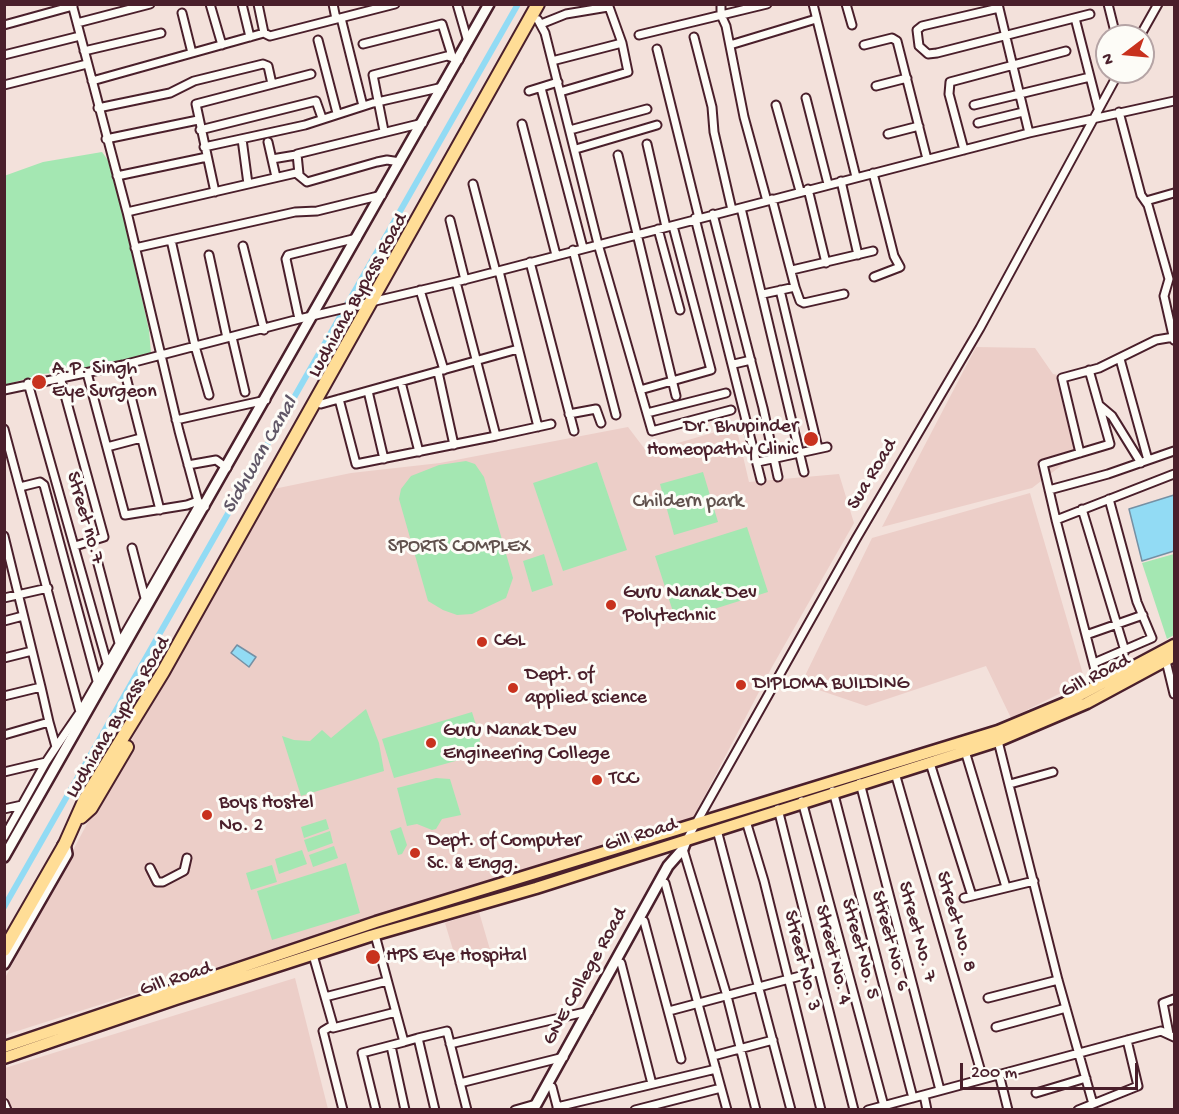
<!DOCTYPE html>
<style>
body{margin:0}
#map{position:relative;width:1179px;height:1114px;overflow:hidden;background:#f3e1db;font-family:"Gochi Hand",sans-serif}
canvas{display:block}
.frame{position:absolute;inset:0;border:6px solid #4a1f2b;pointer-events:none}
.north{position:absolute;left:1095px;top:24px;width:60px;height:60px;box-sizing:border-box;background:#fdfcf7;border:2px solid #b5a4a5;border-radius:50%;rotate:254deg;font-size:16px;font-weight:700;line-height:24px;text-align:center;color:#4a1f2b}
.north::after{content:'';display:block;margin:auto;width:21px;height:27px;background:#c8321e;clip-path:polygon(50% 0,100% 100%,50% 72%,0 100%)}
.scale{position:absolute;left:960px;top:1063px;width:178px;height:27px;box-sizing:border-box;border:3px solid #4a1f2b;border-top:0;padding-left:8px;font-size:18px;line-height:21px;white-space:nowrap;color:#4a1f2b;-webkit-text-stroke:4px #fdfcf7;paint-order:stroke}
</style>
<div id="map">
<canvas width="1179" height="1114"></canvas>
<div class="frame"></div>
<div class="north">N</div>
<div class="scale">200 m</div>
</div>
<script>
const context = document.querySelector('canvas').getContext('2d');
context.lineJoin = 'round';
function fill(path, color) { context.fillStyle = color; context.fill(path, 'evenodd'); }
const poly = rows => new Path2D(rows.map(r => 'M' + r).join(''));
function strokePath(path, color, width, dash) { context.strokeStyle = color; context.lineWidth = width; context.lineCap = dash ? 'butt' : 'round'; context.setLineDash(dash || []); context.stroke(path); }
function label(font, color, halo, rows, align = 'center') {
  context.font = font + ' "Gochi Hand",sans-serif'; context.lineWidth = 6; context.setLineDash([]); context.textBaseline = 'middle'; context.strokeStyle = halo; context.fillStyle = color; for (const [text, x, y, turn = 0] of rows) {
    context.save(); context.translate(x, y); context.rotate((+turn || 0) * Math.PI / 180); context.textAlign = isNaN(turn) ? turn : align; if (halo) context.strokeText(text, 0, 0); context.fillText(text, 0, 0); context.restore();
  }
}
fill(poly([
 [976,347,1035,348,1053,374,1064,376,1083,449,1032,488,882,527],
 [736,426,749,482,839,474,854,523,772,667,693,818,634,834,5,1035,5,978,264,491,351,473,440,463,628,427,647,452],
 [1030,493,1085,681,1011,718,986,666,866,706,801,684,872,538],
 [479,912,491,953,457,963,445,923],
 [295,978,328,1109,5,1110,5,1068]
]), '#eccec8');
fill(poly([
 [102,152,110,163,117,189,149,330,151,353,84,370,42,374,5,385,4,176,43,162],
 [466,461,475,464,484,477,513,578,506,598,472,614,457,615,443,610,428,601,399,499,401,489,411,476,439,465],
 [597,462,627,550,563,571,533,483],
 [703,472,718,522,674,535,660,484],
 [747,527,768,592,676,621,655,556],
 [544,554,553,585,532,592,523,561],
 [1174,554,1174,635,1167,639,1142,563],
 [366,709,379,743,384,771,301,796,282,736,294,740,310,741,322,730,331,738],
 [472,712,480,738,479,751,470,757,394,778,382,739],
 [436,778,450,779,461,815,442,819,436,829,432,830,417,824,407,826,397,788],
 [326,819,329,829,304,838,301,827],
 [401,827,407,845,402,854,398,855,390,831],
 [330,831,333,843,308,852,304,840],
 [334,846,338,858,313,867,309,855],
 [302,850,307,864,279,874,275,859],
 [346,863,360,913,272,940,257,891],
 [272,865,277,882,251,890,246,873]
]), '#a4e7b2');
const water = poly([
 [1174,495,1174,551,1142,561,1129,509,1174,495],
 [237,645,256,657,249,667,231,653,237,645]
]);
fill(water, '#92dbf4');
strokePath(water, '#7590a4', 1.5);
strokePath(poly([
 [4,907,518,4]
]), '#92dbf4', 6);
const street = poly([
 [72,4,127,212,179,431,198,501,205,507],
 [210,4,222,45],
 [242,4,250,37],
 [333,4,336,19],
 [457,4,468,42],
 [721,4,721,15,726,26,744,117,767,201],
 [813,4,856,177],
 [846,4,852,25],
 [998,4,1029,133],
 [1108,4,1116,36],
 [999,8,922,26,917,30,919,46,928,54,937,53,1090,14],
 [182,13,192,53],
 [341,18,363,106],
 [1075,18,1098,108],
 [538,20,545,33,598,244,652,431,731,410],
 [77,23,150,4],
 [541,24,566,14,608,7],
 [4,25,73,6],
 [264,33,270,36,395,4],
 [639,35,767,4],
 [1140,36,1158,4],
 [694,37,712,107,714,132,732,210],
 [318,40,337,113],
 [363,44,442,24,452,56],
 [730,45,816,19],
 [864,45,892,38,897,41,927,159],
 [657,49,699,218],
 [84,51,161,33],
 [4,55,80,36],
 [552,61,622,43],
 [92,81,264,33,258,4],
 [4,85,87,64],
 [876,86,907,78],
 [541,88,583,248],
 [529,91,558,82],
 [560,92,628,72,622,43,608,4],
 [806,98,828,184],
 [776,105,800,191],
 [974,105,1090,77],
 [98,108,170,93,194,81,263,64,268,66,272,84],
 [1119,112,1141,195,1148,205,1169,279,1164,296,1174,340],
 [978,123,1023,112],
 [522,124,556,255],
 [200,130,316,101,322,118],
 [570,130,647,109],
 [384,131,373,75,447,56,459,60],
 [888,134,919,126],
 [106,139,198,120],
 [242,139,248,184],
 [268,142,276,177],
 [647,144,666,227],
 [204,147,305,125,373,103,443,87],
 [576,149,657,125],
 [964,150,949,94,950,82,1066,51],
 [618,155,676,396],
 [272,159,296,155],
 [873,173,894,256,900,267,874,277],
 [299,174,297,154,423,123],
 [117,176,207,157],
 [841,181,858,255],
 [473,184,496,272],
 [808,189,826,263],
 [215,192,196,104,311,74],
 [1146,201,1174,193],
 [741,208,804,472],
 [127,212,296,173,307,182,377,162,387,160,400,162],
 [713,214,763,408,778,477],
 [695,218,761,480],
 [450,220,465,280],
 [658,229,680,310],
 [171,240,195,346,209,395],
 [243,246,264,330],
 [135,248,295,212,317,211,382,195],
 [573,250,616,415],
 [209,255,227,338],
 [530,262,574,431],
 [792,270,873,251],
 [499,271,538,427],
 [456,282,496,436,551,424],
 [795,287,800,301,804,303,844,294],
 [420,290,444,370],
 [780,290,818,448],
 [763,294,795,287,772,199],
 [299,319,286,259,288,255,357,238],
 [232,337,245,392],
 [1120,359,1148,460],
 [734,364,751,360],
 [123,365,160,510],
 [438,372,454,445],
 [87,373,125,515,187,505,198,501],
 [60,377,104,537,75,546],
 [401,382,419,452],
 [28,383,107,663],
 [4,390,123,365,299,319,456,282,1029,133,1174,101],
 [640,390,711,370,673,226],
 [368,391,384,459],
 [339,399,356,464,496,436],
 [321,404,518,349],
 [1099,405,1112,416,1141,463],
 [647,413,726,393],
 [569,414,596,409,601,423],
 [176,420,266,400],
 [4,429,80,712],
 [107,447,141,438],
 [1080,453,1062,378,1099,368,1156,340,1174,337],
 [758,462,827,447],
 [188,465,216,460,227,468],
 [20,487,40,482,44,485,97,681],
 [1049,490,1108,474,1174,451],
 [1082,509,1125,651],
 [1056,520,1043,464,1110,444,1089,370],
 [4,536,41,687],
 [132,548,145,598],
 [97,560,119,643],
 [4,598,48,588],
 [4,621,23,616],
 [1086,635,1143,615],
 [4,658,32,651],
 [1166,661,1174,694],
 [1094,663,1152,638,1137,602,1109,499],
 [1099,685,1056,520,1174,474],
 [4,696,41,687,49,722],
 [4,735,49,722,56,747,46,762],
 [998,741,1058,980,1093,1104],
 [56,747,80,712,200,503],
 [965,751,1006,887],
 [930,763,972,896],
 [4,772,46,762,22,805],
 [895,773,983,1079],
 [860,783,940,1090],
 [1010,784,1053,772],
 [833,791,913,1098],
 [802,801,884,1106],
 [4,809,22,805,4,837],
 [778,809,854,1110],
 [746,821,764,881,821,1110],
 [717,830,791,1110],
 [686,841,856,539,980,328,1119,72],
 [683,849,727,996,756,1110],
 [150,868,157,882,163,882,184,871,187,858],
 [665,883,727,1110],
 [964,898,1034,881],
 [644,921,681,1059],
 [375,935,404,1042,362,1053,376,1110],
 [313,955,333,1025,323,1031,343,1110],
 [621,963,652,1084],
 [325,997,387,981],
 [988,998,1058,980],
 [669,1011,819,971],
 [996,1027,1066,1008],
 [333,1028,396,1012],
 [1169,1034,1163,1003,1174,999],
 [418,1038,447,1031,467,1110],
 [404,1042,418,1038,435,1110],
 [450,1044,589,1011],
 [391,1046,405,1110],
 [713,1056,773,1040],
 [999,1074,1008,1110],
 [460,1083,564,1057],
 [552,1087,558,1110],
 [1036,1093,1086,1078],
 [924,1095,927,1110],
 [4,1103,7,1110],
 [557,1107,716,1069],
 [515,1110,536,1104],
 [635,1110,721,1088],
 [868,1110,1161,1031,1174,1037],
 [1078,1110,1138,1086,1127,1040]
]);
const secondary = poly([
 [4,857,489,4],
 [4,964,67,854,65,844,63,845],
 [533,1110,668,866,683,849,686,841]
]);
const primary = poly([
 [4,1047,376,922,998,731,1065,703,1174,645],
 [4,1058,176,999,370,936,536,888,998,741,1087,703,1174,656]
]);
const highway = poly([
 [81,817,91,808,127,747],
 [4,950,65,844,85,799,163,672,538,4]
]);
strokePath(street, '#4a1f2b', 11);
strokePath(secondary, '#4a1f2b', 14);
strokePath(primary, '#4a1f2b', 15);
strokePath(highway, '#4a1f2b', 16);
strokePath(street, '#fdfcf7', 7);
strokePath(secondary, '#fdfcf7', 9);
strokePath(primary, '#ffdd96', 10);
strokePath(highway, '#ffdd96', 12);
for (const [x, y, r, color] of [
 [39,382,8,"#c8321e"],
 [811,439,8,"#c8321e"],
 [611,605,6,"#c8321e"],
 [482,642,6,"#c8321e"],
 [741,685,6,"#c8321e"],
 [513,688,6,"#c8321e"],
 [431,743,6,"#c8321e"],
 [597,780,6,"#c8321e"],
 [207,815,6,"#c8321e"],
 [415,853,6,"#c8321e"],
 [373,957,8,"#c8321e"]
]) { const dot = new Path2D(); dot.arc(x, y, r, 0, 2 * Math.PI); context.fillStyle = color; context.fill(dot); strokePath(dot, '#fdfcf7', 2); }
label('20px', '#4a1f2b', '#fdfcf7', [
 ["Ludhiana Bypass Road",359,296,-61],
 ["Sua Road",873,475,-59],
 ["Street no.7",84,518,74],
 ["Gill Road",1096,677,-27],
 ["Ludhiana Bypass Road",119,718,-59],
 ["Gill Road",641,836,-17],
 ["Street No. 8",955,922,74],
 ["Street No. 7",916,932,75],
 ["Street No. 6",889,941,75],
 ["Street No. 5",859,949,75],
 ["Street No. 4",832,955,76],
 ["Street No. 3",801,961,76],
 ["GNE College Road",586,977,-61],
 ["Gill Road",176,980,-18]
]);
label('20px', '#4a1f2b', '#fdfcf7', [
 ["A.P. Singh",52,370],
 ["Eye Surgeon",52,393],
 ["Dr. Bhupinder",798,428,"right"],
 ["Homeopathy Clinic",798,451,"right"],
 ["Guru Nanak Dev",623,594],
 ["Polytechnic",623,617],
 ["CGL",494,642],
 ["Dept. of",525,676],
 ["applied science",525,699],
 ["DIPLOMA BUILDING",753,685],
 ["Guru Nanak Dev",443,732],
 ["Engineering College",443,755],
 ["TCC",609,780],
 ["Boys Hostel",219,804],
 ["No. 2",219,827],
 ["Dept. of Computer",427,842],
 ["Sc. & Engg.",427,865],
 ["HPS Eye Hospital",386,957]
], 'left');
label('20px', '#60514d', '#fdfcf7', [
 ["Childern park",688,503],
 ["SPORTS COMPLEX",459,548]
]);
label('italic 21px', '#605767', '#fdfcf7', [
 ["Sidhwan Canal",261,456,-60]
]);
</script>
